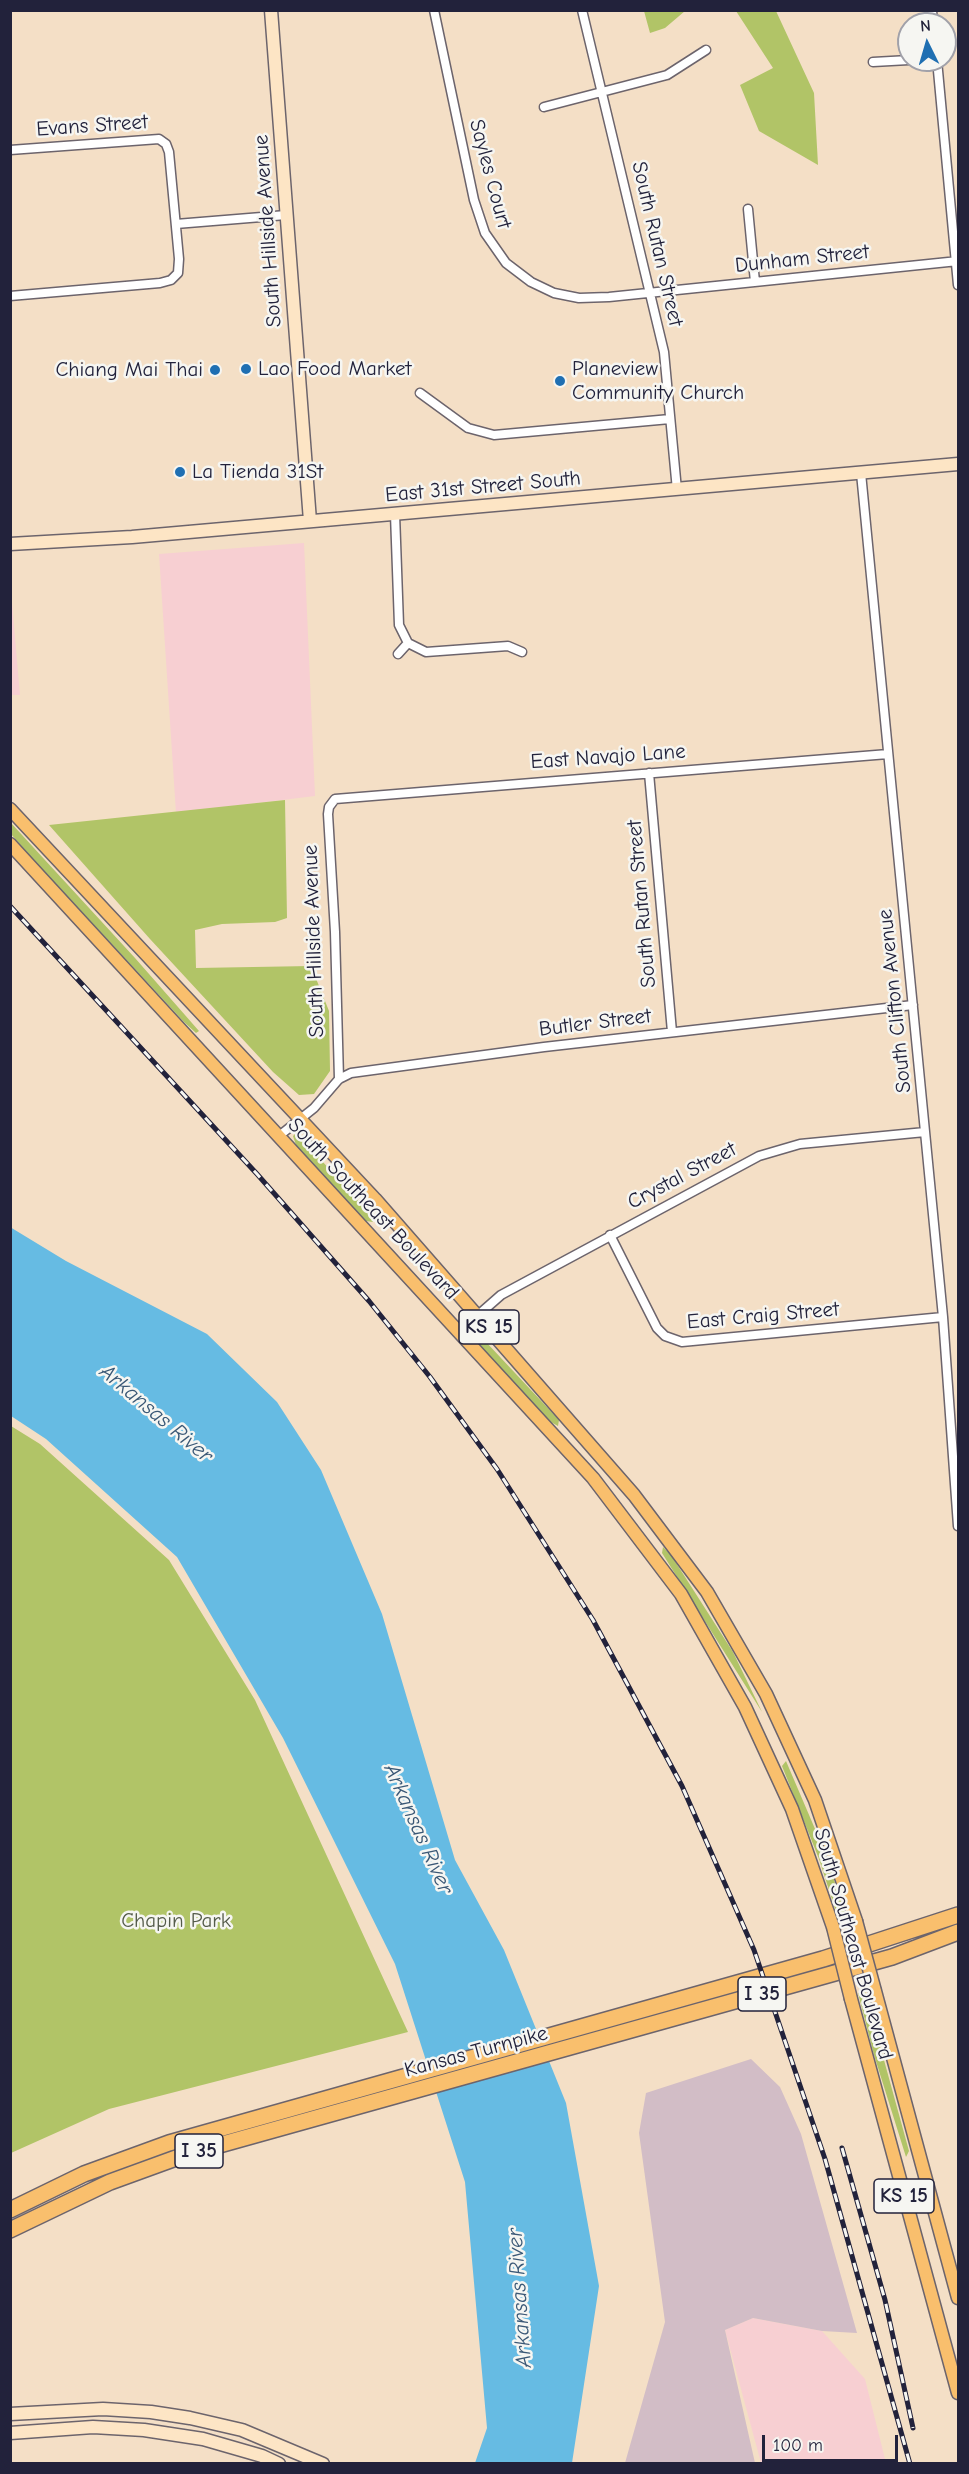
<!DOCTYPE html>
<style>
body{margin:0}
#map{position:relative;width:969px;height:2474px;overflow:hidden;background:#f4dfc6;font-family:"Comic Neue",sans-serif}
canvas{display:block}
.frame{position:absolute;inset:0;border:12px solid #22223b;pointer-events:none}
.north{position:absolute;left:897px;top:12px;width:60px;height:60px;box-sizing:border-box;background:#f6f6f2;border:2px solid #a1a1a9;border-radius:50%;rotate:355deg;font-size:16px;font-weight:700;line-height:24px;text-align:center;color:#22223b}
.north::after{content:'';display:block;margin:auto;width:21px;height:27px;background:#1f6fb2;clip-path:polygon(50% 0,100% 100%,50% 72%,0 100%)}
.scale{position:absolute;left:762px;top:2435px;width:136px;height:27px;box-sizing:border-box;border:3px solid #22223b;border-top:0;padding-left:8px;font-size:18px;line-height:21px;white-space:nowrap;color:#22223b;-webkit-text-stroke:4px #f6f6f2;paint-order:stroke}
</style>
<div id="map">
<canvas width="969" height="2474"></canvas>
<div class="frame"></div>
<div class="north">N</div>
<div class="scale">100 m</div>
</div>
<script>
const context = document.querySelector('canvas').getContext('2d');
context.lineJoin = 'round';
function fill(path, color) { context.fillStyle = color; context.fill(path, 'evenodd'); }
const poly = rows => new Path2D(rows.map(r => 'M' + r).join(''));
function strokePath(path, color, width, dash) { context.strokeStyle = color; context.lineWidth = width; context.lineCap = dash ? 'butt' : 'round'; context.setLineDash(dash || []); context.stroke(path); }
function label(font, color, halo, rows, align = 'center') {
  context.font = font + ' "Comic Neue",sans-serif'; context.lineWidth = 5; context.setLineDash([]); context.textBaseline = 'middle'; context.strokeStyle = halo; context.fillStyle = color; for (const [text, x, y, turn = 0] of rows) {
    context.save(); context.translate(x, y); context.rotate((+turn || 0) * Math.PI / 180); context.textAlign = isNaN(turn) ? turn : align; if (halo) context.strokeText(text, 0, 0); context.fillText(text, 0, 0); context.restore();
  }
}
fill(poly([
 [304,543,315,796,176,813,159,554],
 [11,591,20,695,10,695],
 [753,2318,822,2331,865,2379,886,2463,761,2463,725,2330]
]), '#f7cfd2');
fill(poly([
 [751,2059,780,2087,801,2134,857,2333,822,2331,753,2318,725,2330,755,2463,625,2463,665,2322,639,2133,646,2093]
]), '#d2bdc6');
fill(poly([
 [644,11,644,10,685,11,665,28,650,33],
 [736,11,776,11,814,93,818,165,759,131,740,85,773,68],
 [285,800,287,918,275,922,222,924,195,930,196,968,311,966,329,1011,330,1071,314,1094,299,1095,273,1072,150,939,49,825],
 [11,823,135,958,199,1031,196,1033,184,1022,31,857,11,834],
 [296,1133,373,1216,373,1222,366,1221,296,1145,293,1136],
 [472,1327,559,1420,558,1426,549,1421,527,1399,478,1344,469,1333,469,1329],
 [11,1426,40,1444,169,1560,255,1700,408,2032,109,2109,11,2153],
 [663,1547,671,1555,733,1652,762,1712,662,1553],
 [786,1761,824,1850,847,1919,839,1921,819,1859,782,1766],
 [865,1991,909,2151,906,2157,874,2055,858,1993]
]), '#b1c467');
fill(poly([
 [10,1227,66,1261,207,1334,277,1402,321,1470,382,1614,455,1860,504,1950,566,2103,599,2286,572,2463,475,2463,487,2428,465,2182,395,1964,283,1738,177,1557,46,1439,11,1416]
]), '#66bbe3');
const street = poly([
 [434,10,474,200,485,233,506,263,531,282,554,293,579,298,609,297,958,261],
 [582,10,664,352,677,490],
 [932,10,933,24],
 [937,60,958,285],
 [873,62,909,60],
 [544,107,667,75,706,50],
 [10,150,159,139,166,144,169,152,179,259,178,273,171,280,160,283,10,296],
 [748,209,755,282],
 [176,224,286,215],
 [420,393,468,428,494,435,670,419],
 [861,473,943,1317,958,1526],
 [395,514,399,625,408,643,426,652,508,646,522,652],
 [398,654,408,643],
 [649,773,672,1032],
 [339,1079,335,932,328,814,329,807,335,799,888,754],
 [279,1136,314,1108,339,1079,351,1073,544,1047,913,1005],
 [610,1235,657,1328,665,1336,682,1342,943,1317],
 [460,1331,501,1295,759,1156,800,1144,925,1132]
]);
const secondary = poly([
 [271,10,310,521],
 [10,544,132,537,958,464],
 [10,2414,103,2409,151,2412,190,2418,242,2430,323,2464],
 [10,2433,93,2427,144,2430,203,2439,262,2456,279,2464]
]);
const primary = poly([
 [10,809,375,1199,634,1495,707,1592,766,1694,815,1800,856,1921],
 [10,844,593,1478,681,1594,745,1707,792,1809,833,1927],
 [875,1991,958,2298],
 [851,1999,958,2393]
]);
const highway = poly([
 [10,2210,84,2174,169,2143,823,1959,958,1915],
 [10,2230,110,2182,187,2154,892,1957,958,1932]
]);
strokePath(street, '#6c646c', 11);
strokePath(secondary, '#6c646c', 15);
strokePath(primary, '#6c646c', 15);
strokePath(highway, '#6c646c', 18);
strokePath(street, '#fff', 8);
strokePath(secondary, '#fde5c5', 12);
strokePath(primary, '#f9bf6d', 12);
strokePath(highway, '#f9bf6d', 15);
const rail = poly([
 [10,906,257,1174,369,1301,430,1377,497,1469,593,1620,682,1786,754,1950,825,2159,910,2464],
 [842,2148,885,2300,913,2428]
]);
strokePath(rail, '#22223b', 5);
strokePath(rail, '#f6f6f2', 3, [9]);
const primaryBridge = poly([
 [856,1921,875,1991],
 [833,1927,851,1999]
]);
strokePath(primaryBridge, '#6c646c', 15, []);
strokePath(primaryBridge, '#f9bf6d', 12);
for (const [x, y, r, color] of [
 [246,369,6,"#1f6fb2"],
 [215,370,6,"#1f6fb2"],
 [560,381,6,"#1f6fb2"],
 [180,472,6,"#1f6fb2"]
]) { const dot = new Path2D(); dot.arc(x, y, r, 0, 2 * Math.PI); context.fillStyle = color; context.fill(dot); strokePath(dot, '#f6f6f2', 2); }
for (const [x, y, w] of [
 [489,1327,60],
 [762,1994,48],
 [199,2151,48],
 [904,2196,60]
]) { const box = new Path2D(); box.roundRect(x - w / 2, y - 17, w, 34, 4.5); context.fillStyle = '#f6f6f2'; context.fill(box); strokePath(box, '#22223b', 1.5); }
label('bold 20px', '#22223b', null, [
 ["KS 15",489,1327],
 ["I 35",762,1994],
 ["I 35",199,2151],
 ["KS 15",904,2196]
]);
label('21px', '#22223b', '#f6f6f2', [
 ["Evans Street",92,126,-4],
 ["Sayles Court",490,174,75],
 ["South Hillside Avenue",268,231,-94],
 ["South Rutan Street",657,244,77],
 ["Dunham Street",802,259,-6],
 ["East 31st Street South",483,487,-5],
 ["East Navajo Lane",608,757,-4],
 ["South Rutan Street",642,904,-95],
 ["South Hillside Avenue",314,941,-92],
 ["South Clifton Avenue",895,1001,-96],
 ["Butler Street",595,1023,-7],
 ["Crystal Street",682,1176,-28],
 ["South Southeast Boulevard",373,1209,47],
 ["East Craig Street",763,1316,-5],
 ["South Southeast Boulevard",853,1944,74],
 ["Kansas Turnpike",476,2052,-15]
]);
label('21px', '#22223b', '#f6f6f2', [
 ["Lao Food Market",258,369],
 ["Planeview",572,369],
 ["Community Church",572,393],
 ["Chiang Mai Thai",203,370,"right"],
 ["La Tienda 31St",192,472]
], 'left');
label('21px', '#545b4a', '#f6f6f2', [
 ["Chapin Park",176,1921]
]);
label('italic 22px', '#3a5876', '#f6f6f2', [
 ["Arkansas River",156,1414,40],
 ["Arkansas River",418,1829,66],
 ["Arkansas River",520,2298,-94]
]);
</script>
